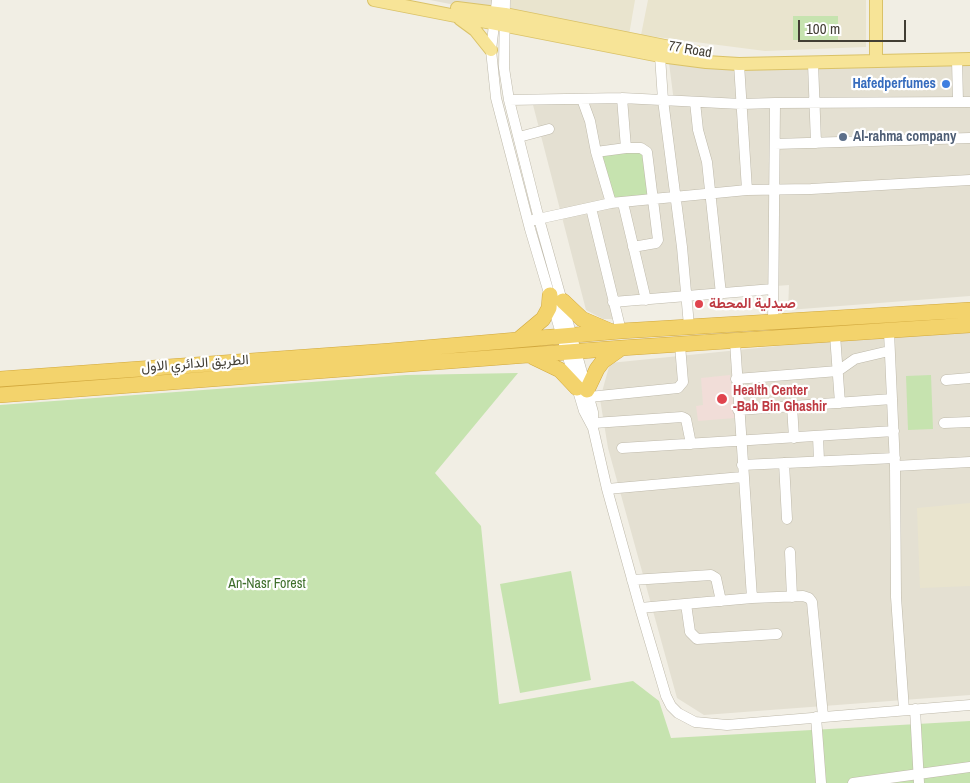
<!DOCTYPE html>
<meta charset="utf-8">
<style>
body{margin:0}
#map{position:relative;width:970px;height:783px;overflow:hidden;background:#f1eee4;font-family:"Archivo Narrow",sans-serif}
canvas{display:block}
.scale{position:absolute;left:798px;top:20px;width:108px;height:22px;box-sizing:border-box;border:2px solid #423e34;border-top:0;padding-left:6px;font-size:15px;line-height:18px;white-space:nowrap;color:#423e34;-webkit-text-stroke:4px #fff;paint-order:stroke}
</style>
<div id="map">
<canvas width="970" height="783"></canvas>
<div class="scale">100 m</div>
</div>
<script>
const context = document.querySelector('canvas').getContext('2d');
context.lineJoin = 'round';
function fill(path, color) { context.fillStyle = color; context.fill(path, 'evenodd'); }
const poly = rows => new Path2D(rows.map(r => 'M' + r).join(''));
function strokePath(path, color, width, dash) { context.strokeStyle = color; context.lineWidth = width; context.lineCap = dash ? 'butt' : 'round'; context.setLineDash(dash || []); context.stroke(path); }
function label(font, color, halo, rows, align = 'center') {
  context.font = font + ' "Archivo Narrow",Vazirmatn,sans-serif'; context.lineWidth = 4.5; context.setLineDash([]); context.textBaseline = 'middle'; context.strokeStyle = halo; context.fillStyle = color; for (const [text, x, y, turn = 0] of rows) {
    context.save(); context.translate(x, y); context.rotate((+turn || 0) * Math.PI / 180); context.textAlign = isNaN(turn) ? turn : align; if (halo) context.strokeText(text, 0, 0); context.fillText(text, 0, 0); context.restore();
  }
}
fill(poly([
 [430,0,496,0,495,13],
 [669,63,970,63,970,296,788,310,789,285,611,299,615,319,603,319,586,310,532,101,674,102],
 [970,332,970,695,704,715,677,698,608,448,600,399,610,363,847,339]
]), '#e4e0d2');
fill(poly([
 [511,0,635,0,629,35,511,11],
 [648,0,866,0,866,47,765,51,641,35],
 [970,503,970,586,920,588,917,508]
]), '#e9e4ce');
fill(poly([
 [730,375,735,418,698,421,696,406,703,405,701,378]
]), '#f1ddd8');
fill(poly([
 [793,16,838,16,838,40,793,40],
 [642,152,650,194,612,200,598,155],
 [518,373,435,473,481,526,499,704,633,681,659,701,671,738,970,721,970,783,0,783,0,405,406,375],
 [931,375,933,429,908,430,906,376],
 [571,571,591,680,520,693,500,584]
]), '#c6e3af');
const minor = poly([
 [497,0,491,50,496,98,530,229,584,411,593,428],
 [505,0,504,68,509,100,539,219,593,412,593,428,607,489,640,608,666,696,671,706,678,713,695,722,727,725,970,705],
 [660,56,663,100,682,247,689,326],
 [957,59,958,102],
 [813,63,816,143],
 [739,64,747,190],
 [622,98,626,148],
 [582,99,590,121,596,152,611,203],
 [509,100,622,98,741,104,775,103],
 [695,102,698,130,707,162,721,294],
 [519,137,549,129],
 [775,144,970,138],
 [596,152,626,148,641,148,647,152,658,240,656,243,633,247],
 [623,203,646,300],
 [591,208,621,331],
 [529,221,611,203,747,190,811,189,970,180],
 [613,302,773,289],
 [773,323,775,103,970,102],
 [889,332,895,466,896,597,904,710],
 [835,335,840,403],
 [735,342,752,598],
 [736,379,838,371,855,359,889,351],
 [946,380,970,378],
 [589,397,678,388,683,382,680,345],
 [792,406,794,438],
 [738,410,892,399],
 [594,423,682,417,686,419,691,444],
 [944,423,970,422],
 [818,436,819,461],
 [622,448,894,431],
 [784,463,787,519],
 [742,465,895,458],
 [895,466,970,462],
 [607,489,742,477],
 [790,552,792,597],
 [632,580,711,575,716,578,721,601],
 [686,604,690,632,697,639,777,634],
 [640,608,752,598,803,596,809,598,812,602,823,716],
 [915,709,919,783],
 [816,717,821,783],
 [853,783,970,767]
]);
const major = poly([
 [374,0,660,56,706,62,739,64,970,59],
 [457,8,505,14,700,53],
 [460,19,475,30,491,50],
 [876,60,876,0]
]);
const highway = poly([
 [563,301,582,319,610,331],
 [518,340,543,319,549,308,550,295],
 [533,357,560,370,577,388],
 [0,379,389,351,621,331,970,310],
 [587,390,597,369,603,361,620,349],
 [0,395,621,348,970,325]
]);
strokePath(minor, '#beb9aa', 11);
strokePath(major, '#dac268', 14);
strokePath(highway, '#d1a83d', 16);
strokePath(minor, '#fff', 10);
strokePath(major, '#f7e497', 12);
strokePath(highway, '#f3d36c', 15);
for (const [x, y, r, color] of [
 [946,84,5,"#3f7fe0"],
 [843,137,5,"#5c6f8a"],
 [699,304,5,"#e0444e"],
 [722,399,6,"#e0444e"]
]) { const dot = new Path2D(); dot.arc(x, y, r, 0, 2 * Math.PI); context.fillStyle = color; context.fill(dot); strokePath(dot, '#fff', 2); }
label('14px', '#423e34', '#fff', [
 ["77 Road",690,50,10],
 ["الطريق الدائري الاول",195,364,-4]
]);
label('bold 14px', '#366cbe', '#fff', [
 ["Hafedperfumes",936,84]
], 'right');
label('bold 14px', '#4e5e75', '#fff', [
 ["Al-rahma company",853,137]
], 'left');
label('bold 14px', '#be3a42', '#fff', [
 ["صيدلية المحطة",709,304],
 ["Health Center",733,391],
 ["-Bab Bin Ghashir",733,407]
], 'left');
label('14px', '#3f6f2c', '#fff', [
 ["An-Nasr Forest",267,584]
]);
</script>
